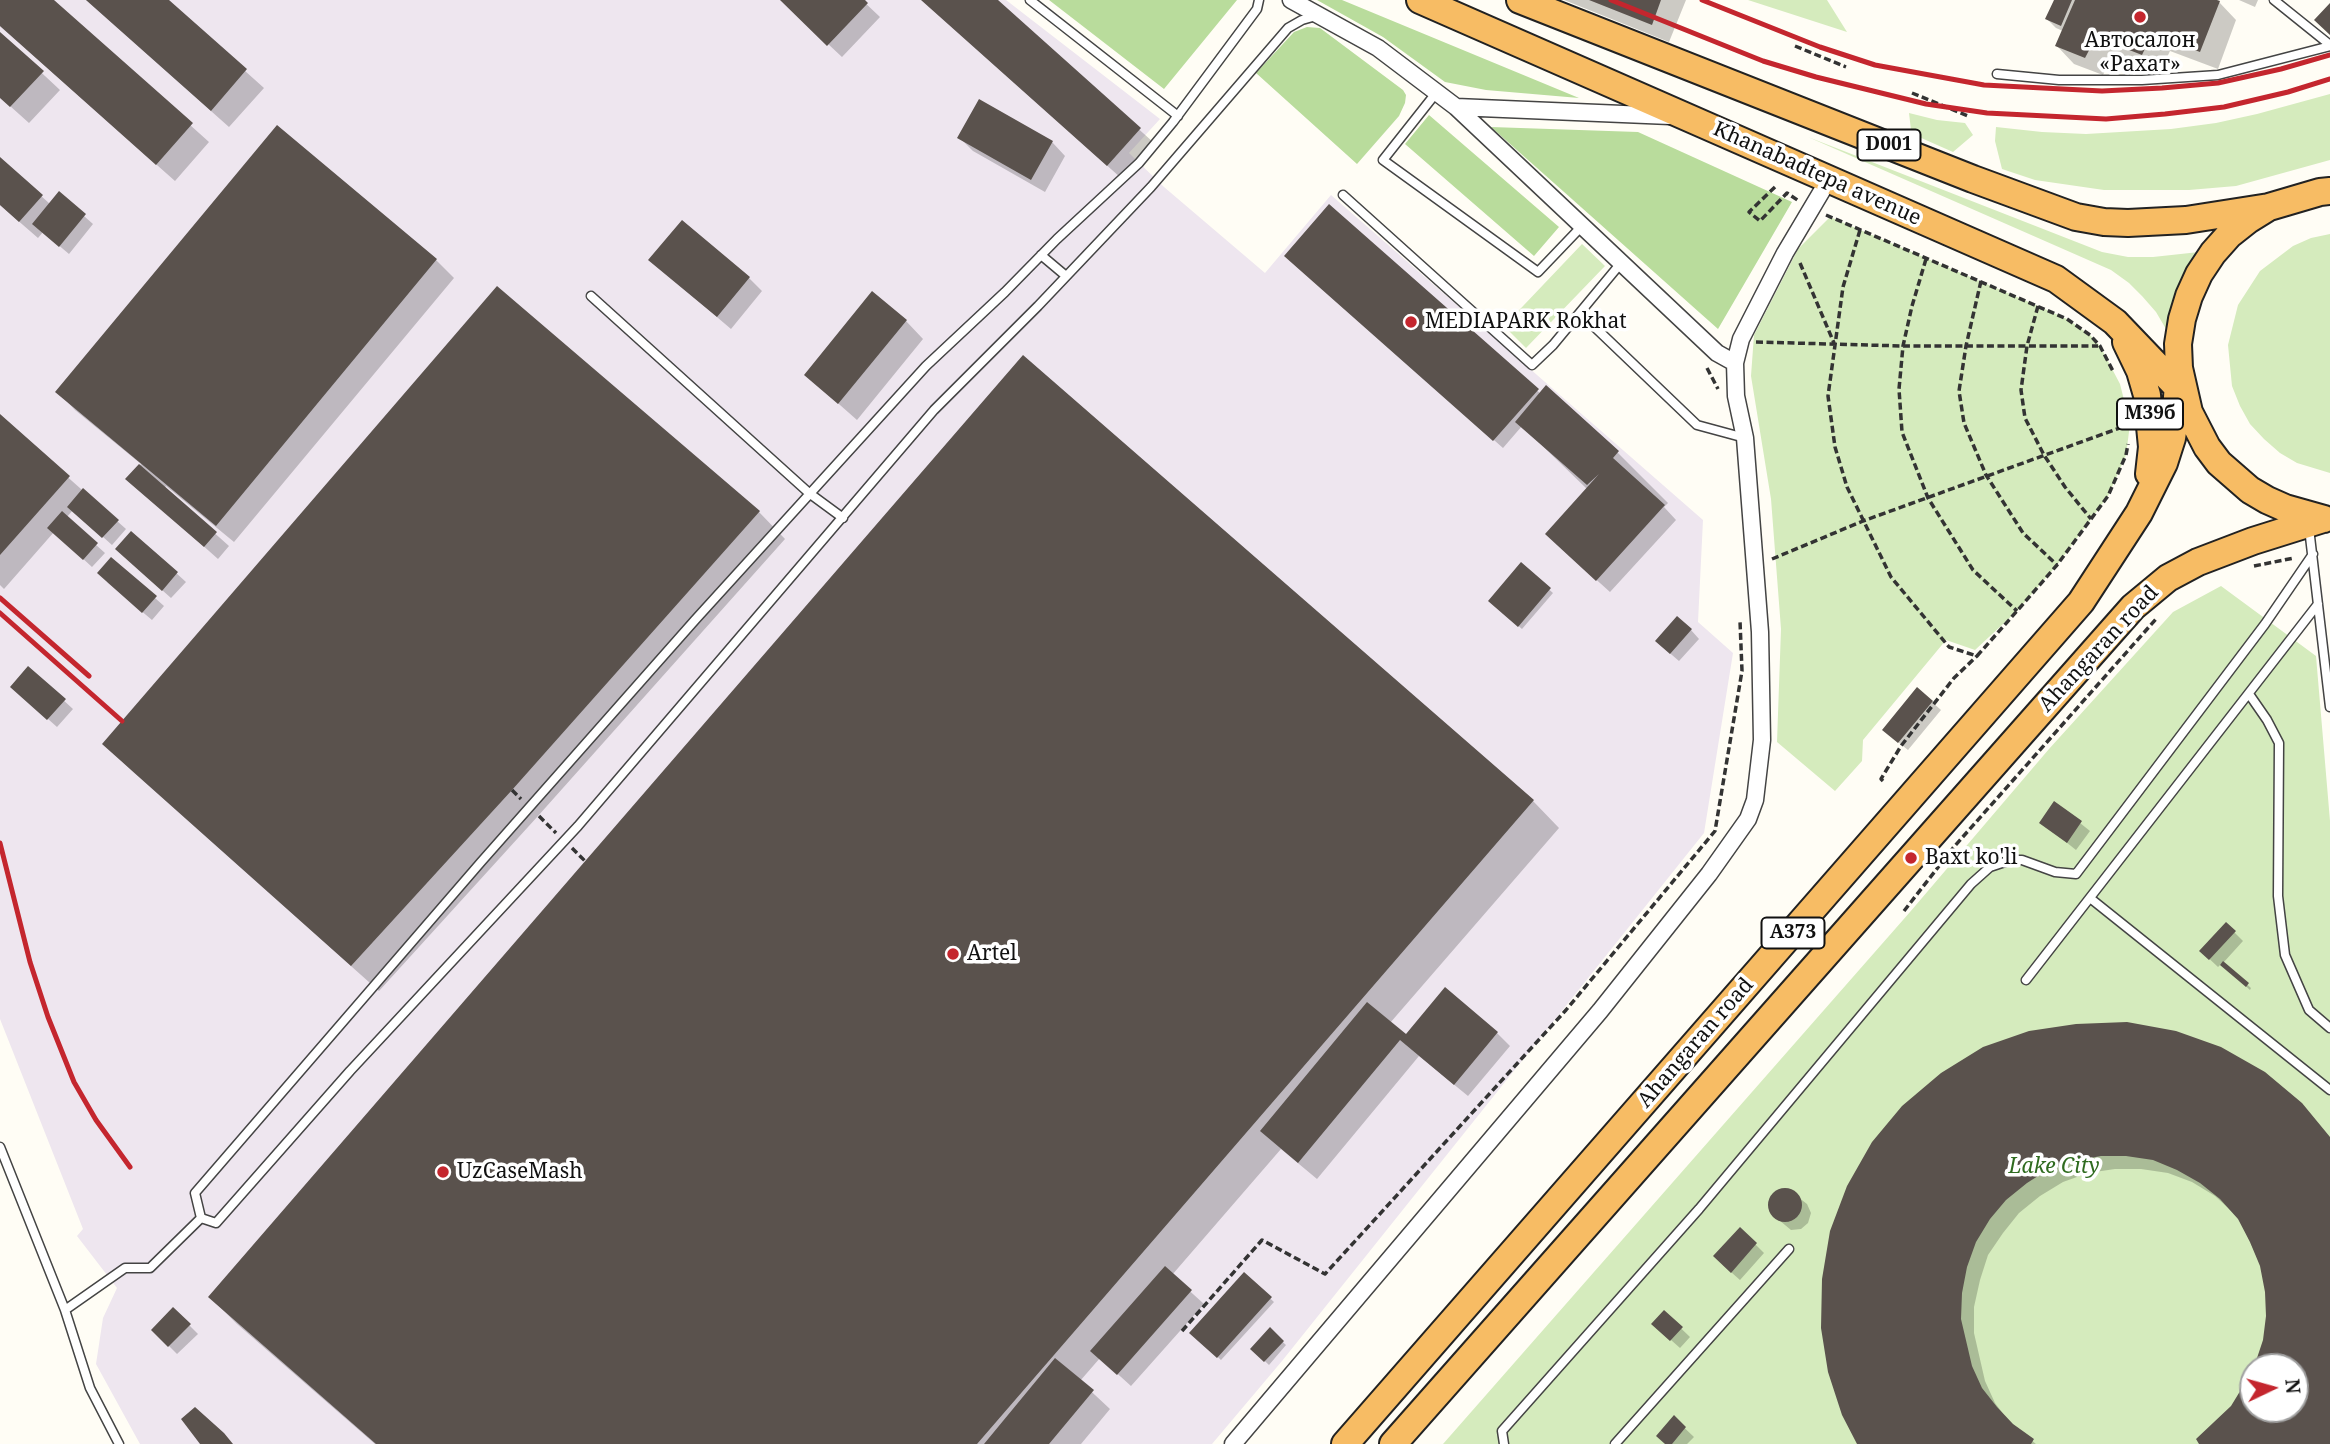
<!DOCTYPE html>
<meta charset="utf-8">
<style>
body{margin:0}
#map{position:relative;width:2330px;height:1444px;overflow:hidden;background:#fffdf5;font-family:"Noto Serif",serif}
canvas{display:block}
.north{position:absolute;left:2239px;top:1353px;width:70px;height:70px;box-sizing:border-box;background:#fff;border:2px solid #a0a0a0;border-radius:50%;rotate:85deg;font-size:19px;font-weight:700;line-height:28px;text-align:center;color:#111}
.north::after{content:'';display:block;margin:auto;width:24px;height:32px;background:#c4262e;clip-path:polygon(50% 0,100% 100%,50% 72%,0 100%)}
</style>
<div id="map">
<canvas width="2330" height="1444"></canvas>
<div class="north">N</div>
</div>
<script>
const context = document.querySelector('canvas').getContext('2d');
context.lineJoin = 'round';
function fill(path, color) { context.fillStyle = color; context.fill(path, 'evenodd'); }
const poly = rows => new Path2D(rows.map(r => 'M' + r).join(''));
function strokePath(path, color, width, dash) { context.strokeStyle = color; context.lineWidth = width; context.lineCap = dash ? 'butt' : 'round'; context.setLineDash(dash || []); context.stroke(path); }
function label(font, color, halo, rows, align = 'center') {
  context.font = font + ' "Noto Serif",serif'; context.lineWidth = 7; context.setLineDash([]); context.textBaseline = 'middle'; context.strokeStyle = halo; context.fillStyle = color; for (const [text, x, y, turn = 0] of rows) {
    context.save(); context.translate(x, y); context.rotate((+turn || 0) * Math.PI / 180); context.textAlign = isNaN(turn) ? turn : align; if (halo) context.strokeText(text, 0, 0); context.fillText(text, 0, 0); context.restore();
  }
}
fill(poly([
 [0,0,1006,0,1160,119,1129,153,1164,187,1265,273,1331,195,1703,520,1698,622,1733,653,1704,833,1282,1361,1212,1444,140,1444,96,1364,103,1318,117,1288,77,1236,83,1229,0,1019]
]), '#eee6ef');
fill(poly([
 [1747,0,1827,0,1847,32,1748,0],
 [2330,94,2330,160,2236,186,2189,190,2104,190,2035,180,2002,169,1995,141,1996,127,2042,132,2086,134,2171,129,2216,123,2257,114],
 [1909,113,1937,120,1965,123,1973,135,1953,152,1919,137,1911,130],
 [1808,137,2102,252,2128,257,2153,257,2199,252,2175,292,2166,329,2156,312,2142,296,2129,283,2111,270],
 [1830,217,2038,306,2067,319,2090,335,2100,346,2120,384,2130,424,2126,455,2108,496,2057,565,2017,611,1975,650,1946,640,1863,740,1862,761,1835,791,1777,742,1781,629,1771,499,1751,376,1754,335,1798,249],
 [2330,234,2330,473,2297,463,2280,453,2264,439,2250,424,2240,406,2232,386,2228,345,2238,305,2260,271,2293,246,2311,238],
 [1582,244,1605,266,1526,348,1504,326],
 [2221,586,2316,656,2330,821,2330,1444,1443,1444,1910,912,2049,749,2173,612],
 [2253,1367,2295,1367,2295,1409,2253,1409]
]), '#d5ebbd');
fill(poly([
 [1049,0,1237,0,1164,89],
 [1317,0,1342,0,1579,98,1486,90,1445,82,1383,37],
 [1307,27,1320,28,1403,90,1406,95,1405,103,1399,116,1357,164,1256,73,1294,32],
 [1429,115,1559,227,1534,256,1405,144],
 [1491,127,1638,132,1792,202,1718,329]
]), '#b9dc9c');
fill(poly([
 [0,0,51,0,209,142,175,181,0,26],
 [86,0,166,0,264,88,229,127],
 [781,0,862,0,880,17,842,57],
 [922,0,995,0,1153,142,1121,178],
 [1564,0,1686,0,1669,42],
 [2056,0,2213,0,2219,2,2236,20,2218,69,2170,51,2160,72,2113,54,2103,75,2074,64,2057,46,2063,31,2056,28,2047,19],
 [2239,0,2258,0,2255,7],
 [0,34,60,90,29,123,0,97],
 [277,127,436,260,454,278,234,542,166,486,164,488,229,546,218,559,128,479,141,464,75,410,58,392],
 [960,138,1052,142,1065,156,1045,192,973,151],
 [0,159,50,204,59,194,93,224,69,254,43,232,38,238,0,205],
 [1329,206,1541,394,1618,453,1668,503,1664,507,1676,520,1610,592,1560,547,1587,489,1522,426,1503,448,1294,264],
 [664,272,749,278,762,291,731,329],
 [906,321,923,339,857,420,806,375],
 [1024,357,1533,801,1559,828,1390,1023,1406,1037,1497,1033,1510,1046,1468,1096,1419,1056,1317,1179,1281,1149,1172,1275,1204,1304,1131,1386,1100,1358,1080,1381,1110,1409,1081,1444,375,1444,237,1324,210,1297],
 [0,417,126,529,112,545,73,510,66,518,105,553,92,567,54,532,4,589,0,585],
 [759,512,785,539,538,816,379,991,131,770,105,744],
 [132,533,186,582,171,598,126,558],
 [1521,565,1553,593,1522,629,1490,601],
 [107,582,155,598,164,606,152,620],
 [1691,630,1699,639,1679,661,1665,649],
 [28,668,73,709,57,727,21,695],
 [1932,702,1941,710,1908,750,1893,738],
 [2055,803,2090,831,2076,850,2041,822],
 [2226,924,2243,941,2223,963,2251,988,2250,990,2221,964,2218,967,2201,951],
 [2330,1137,2330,1444,2201,1444,2233,1407,2253,1374,2253,1409,2295,1409,2295,1367,2256,1367,2264,1341,2267,1316,2267,1292,2261,1266,2239,1218,2215,1196,2192,1182,2168,1173,2141,1169,2115,1169,2088,1173,2063,1182,2040,1196,2019,1213,2003,1233,1988,1255,1980,1280,1974,1307,1974,1333,1985,1381,1995,1403,2010,1423,2036,1444,1859,1444,1873,1143],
 [1779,1190,1789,1190,1807,1204,1811,1213,1808,1223,1801,1229,1791,1230,1773,1215,1769,1206,1772,1196],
 [1740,1229,1764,1253,1740,1280,1723,1265],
 [1244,1274,1274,1302,1221,1360,1192,1333],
 [173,1309,198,1334,177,1354,153,1330],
 [1664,1312,1690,1337,1680,1348,1662,1332],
 [1270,1330,1286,1345,1269,1365,1252,1349],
 [1674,1418,1694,1437,1687,1444,1667,1444]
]), '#0003');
fill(poly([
 [0,0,54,0,193,123,156,165,0,26],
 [86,0,169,0,247,69,211,111],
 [780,0,865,0,868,3,827,46],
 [921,0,998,0,1141,128,1107,166],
 [1589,0,1661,0,1652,25],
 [2054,0,2072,0,2061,26,2045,19],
 [2075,0,2217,0,2220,1,2200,52,2152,34,2142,55,2096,37,2085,58,2055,46],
 [2330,3,2330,35,2314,20],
 [0,32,44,71,10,107,0,98],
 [979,99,1053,141,1031,180,957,138],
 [277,125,437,259,216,526,55,392],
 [0,157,43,195,19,222,0,205],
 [59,191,86,214,59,247,32,224],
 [1329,204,1539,389,1493,441,1284,256],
 [682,220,750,277,717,317,648,260],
 [497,286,760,511,512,790,351,966,102,744],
 [872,291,907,320,838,404,804,375],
 [1023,355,1534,800,977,1444,376,1444,208,1297],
 [1546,385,1619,451,1613,458,1665,505,1596,581,1545,534,1599,474,1587,485,1515,422],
 [0,414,70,476,0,555],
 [139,464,217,532,204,547,125,479],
 [83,488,119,520,102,538,67,507],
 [62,511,98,543,83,560,47,528],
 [131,531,178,572,162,591,115,549],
 [111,557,157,596,142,613,97,573],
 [1521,562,1551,588,1518,627,1488,601],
 [1677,616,1692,629,1670,654,1655,641],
 [28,666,66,699,47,720,10,687],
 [1917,687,1933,701,1898,743,1882,730],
 [2054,801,2082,821,2067,843,2039,823],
 [2226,922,2236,931,2209,960,2199,951],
 [2223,961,2249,983,2246,987,2220,965],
 [1445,987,1498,1032,1454,1085,1400,1040,1298,1163,1260,1131,1367,1002,1406,1034],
 [2127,1022,2176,1031,2221,1047,2265,1072,2302,1103,2330,1137,2330,1444,2199,1444,2196,1439,2231,1406,2253,1370,2253,1409,2295,1409,2295,1367,2254,1367,2263,1340,2266,1316,2265,1292,2260,1266,2250,1242,2238,1219,2220,1199,2200,1183,2177,1170,2153,1160,2126,1156,2101,1156,2074,1161,2049,1169,2027,1183,2006,1200,1990,1219,1976,1242,1967,1267,1962,1293,1961,1319,1972,1366,1982,1388,1997,1407,2013,1424,2034,1439,2031,1444,1857,1444,1842,1415,1828,1372,1821,1328,1822,1279,1830,1231,1847,1186,1872,1142,1902,1106,1941,1073,1983,1047,2029,1031,2076,1024],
 '1768 1205a17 17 0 1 1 34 0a17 17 0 1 1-34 0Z',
 [1740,1227,1757,1243,1731,1273,1713,1256],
 [1165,1266,1192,1290,1117,1375,1090,1351],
 [1244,1272,1272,1297,1217,1358,1189,1333],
 [173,1307,191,1324,168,1347,151,1330],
 [1664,1310,1683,1327,1670,1341,1651,1324],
 [1270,1327,1284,1341,1264,1362,1250,1349],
 [1055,1358,1094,1390,1049,1444,984,1444],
 [195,1407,224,1433,233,1444,200,1444,181,1419],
 [1674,1415,1686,1427,1672,1444,1665,1444,1656,1436]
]), '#5a524d');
const service = poly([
 [1030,0,1178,116],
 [2274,0,2330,45],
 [1997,74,2059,80,2142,80,2218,75,2330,46],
 [1436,93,1383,160,1538,272,1582,226],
 [1343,195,1532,365,1553,345,1621,263],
 [1041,255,1066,276],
 [591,296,809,493,843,518],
 [1580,313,1697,425,1745,438],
 [2309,528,2330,707],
 [2249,694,2267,720,2279,743,2278,896,2285,955,2309,1010,2330,1028],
 [2090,898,2330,1090],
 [2026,980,2318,604],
 [0,1147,65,1310,90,1388,119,1444],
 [201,1218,216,1223,350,1071,578,826,934,410,1038,306,1151,187,1288,28,1302,20,1316,16],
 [201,1218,195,1193,481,862,695,620,926,366,1005,292,1057,239,1139,163,1173,122,1257,9,1259,0],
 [65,1310,125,1268,150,1268,201,1218],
 [1504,1444,1502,1431,1699,1209,1971,884,1990,867,2011,860,2022,860,2055,872,2076,874,2265,624,2313,554],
 [1615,1444,1789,1249]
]);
const minor = poly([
 [1456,107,1670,116],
 [1735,363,1741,339,1785,253,1829,179],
 [1233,1444,1600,1011,1709,874,1748,819,1755,800,1762,740,1760,632,1745,438,1736,396,1735,363,1717,353,1456,107,1378,48,1291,0]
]);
const trunk = poly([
 [1420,0,2056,279,2115,322,2183,393],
 [1520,0,1973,179,2076,217,2104,222,2128,223,2186,220,2269,207],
 [2126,342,2140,371,2147,395,2152,447,2149,474],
 [2324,519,2285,508,2267,500,2250,490,2219,463,2207,447,2189,412,2179,368,2178,344,2182,319,2189,296,2199,274,2213,253,2229,235,2248,220,2269,207,2320,192,2330,191],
 [1345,1444,2081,602,2139,513,2164,463,2172,438,2176,412,2179,368],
 [1393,1444,2133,607,2168,578,2198,562,2253,541,2323,519]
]);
strokePath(service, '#444', 11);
strokePath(minor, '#444', 19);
strokePath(trunk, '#222', 30);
strokePath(poly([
 [1795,46,1846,67],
 [1912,93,1968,116],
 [1775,187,1749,212,1760,221,1787,193,1799,201],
 [1826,215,2067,319,2090,335,2100,346,2114,373],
 [1860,230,1843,287,1828,396,1835,447,1847,487,1891,577,1949,647,1977,656,2017,611,2057,565,2108,496,2126,455,2128,444],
 [1926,259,1912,306,1903,346,1899,389,1902,432,1928,498,1973,570,2017,611],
 [1800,263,1834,343],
 [1981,281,1966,346,1959,391,1964,423,1986,475,2023,533,2057,565],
 [2038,306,2027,346,2021,390,2025,418,2044,455,2065,487,2091,519],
 [1756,342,1903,346,2098,346],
 [1707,368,1718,389],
 [1772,559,1863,521,2128,425],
 [2254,566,2294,558],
 [1883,781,1881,779,1901,746,1954,678,1977,656],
 [512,790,521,799],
 [539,816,556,833],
 [572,848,585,861],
 [1904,911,1953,848,2156,619],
 [1182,1331,1262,1240,1325,1274,1566,1010,1715,831,1742,671,1740,621]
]), '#333', 3.5, [7, 3.5]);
strokePath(service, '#fff', 8);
strokePath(minor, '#fff', 16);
strokePath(trunk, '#f7bc64', 26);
strokePath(poly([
 [1611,0,1763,61,1816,77,1926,104,1987,113,2106,119,2165,114,2224,107,2288,92,2330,79],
 [1702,0,1820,47,1875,65,1984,85,2102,91,2162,88,2218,83,2281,69,2330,55],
 [0,598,89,676],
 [0,613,122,721],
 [0,843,30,962,48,1017,74,1082,96,1120,130,1167]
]), '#c4262e', 5);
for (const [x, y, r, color] of [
 [2140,17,7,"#c4262e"],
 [1411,322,7,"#c4262e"],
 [1911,858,7,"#c4262e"],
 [953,954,7,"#c4262e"],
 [443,1172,7,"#c4262e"]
]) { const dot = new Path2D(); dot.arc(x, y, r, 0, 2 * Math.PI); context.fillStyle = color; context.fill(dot); strokePath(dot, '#fff', 2.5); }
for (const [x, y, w] of [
 [1889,145,63],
 [2150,414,66],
 [1793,933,63]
]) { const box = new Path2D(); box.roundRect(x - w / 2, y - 15.5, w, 31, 5); context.fillStyle = '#fff'; context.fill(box); strokePath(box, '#111', 2); }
label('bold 19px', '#111', null, [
 ["D001",1889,145],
 ["M39б",2150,414],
 ["A373",1793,933]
]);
label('21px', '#111', '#fff', [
 ["Автосалон",2140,41,"center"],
 ["«Рахат»",2140,65,"center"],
 ["MEDIAPARK Rokhat",1425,322],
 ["Baxt ko'li",1925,858],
 ["Artel",967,954],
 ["UzCaseMash",457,1172]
], 'left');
label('21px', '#111', '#fff', [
 ["Khanabadtepa avenue",1817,174,24],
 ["Ahangaran road",2099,649,-47],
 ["Ahangaran road",1696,1043,-49]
]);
label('italic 21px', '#2f6b1f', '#fff', [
 ["Lake City",2054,1167]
]);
</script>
